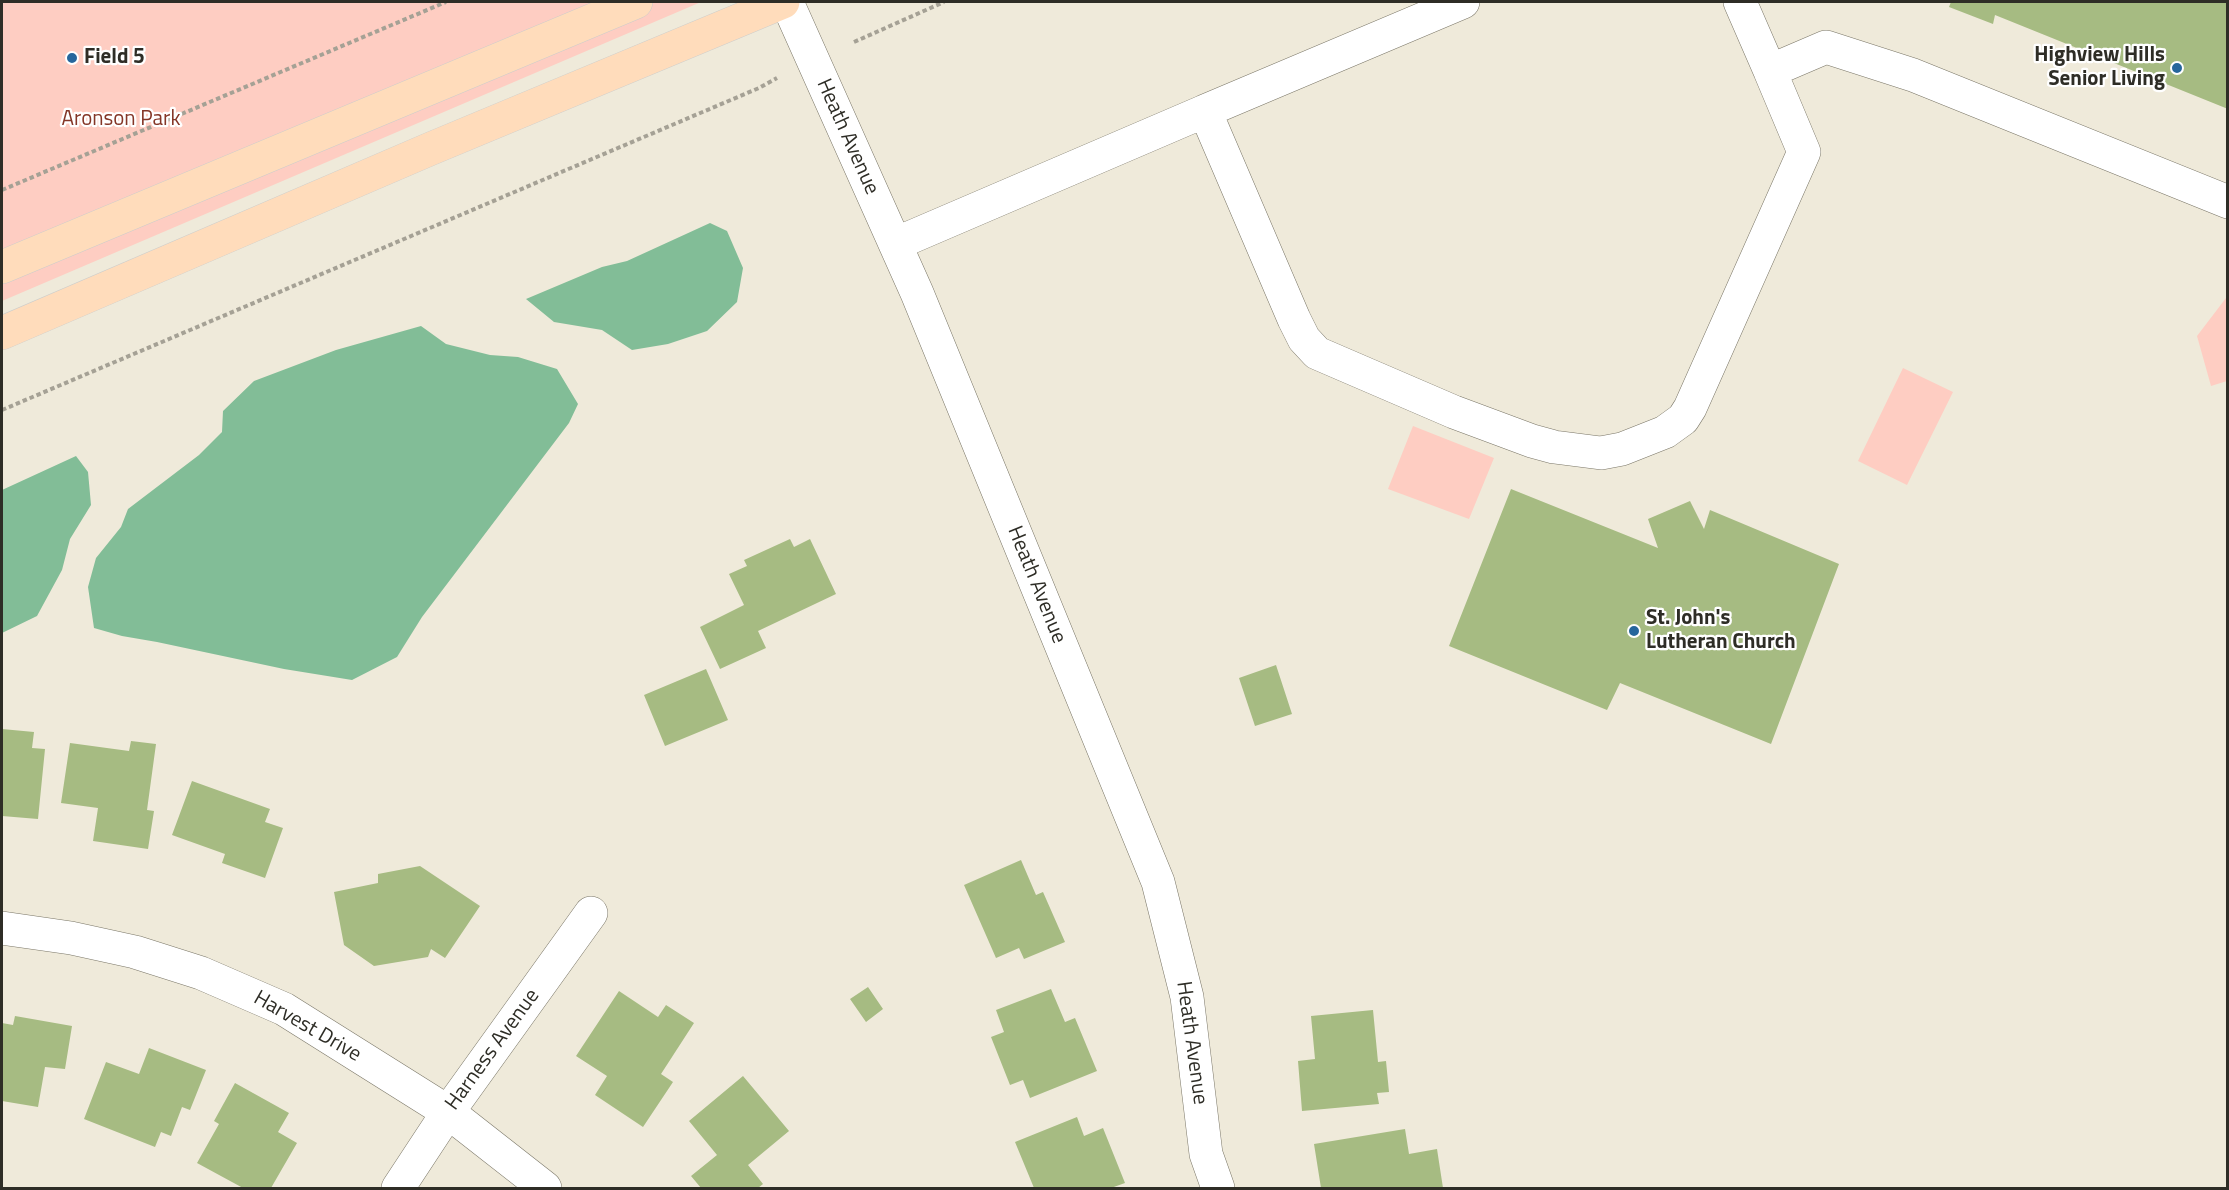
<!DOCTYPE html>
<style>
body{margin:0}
#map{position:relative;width:2229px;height:1190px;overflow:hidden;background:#efeada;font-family:"Titillium Web",sans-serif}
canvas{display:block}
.frame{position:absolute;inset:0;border:3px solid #2e2d26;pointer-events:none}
</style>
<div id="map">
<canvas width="2229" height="1190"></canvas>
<div class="frame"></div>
</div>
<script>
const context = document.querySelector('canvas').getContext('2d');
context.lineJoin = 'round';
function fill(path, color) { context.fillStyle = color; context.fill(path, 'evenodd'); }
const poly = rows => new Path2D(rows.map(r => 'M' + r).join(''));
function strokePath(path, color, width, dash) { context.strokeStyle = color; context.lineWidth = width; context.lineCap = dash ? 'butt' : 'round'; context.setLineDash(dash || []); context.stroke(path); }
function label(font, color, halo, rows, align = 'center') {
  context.font = font + ' "Titillium Web",sans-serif'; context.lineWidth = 4.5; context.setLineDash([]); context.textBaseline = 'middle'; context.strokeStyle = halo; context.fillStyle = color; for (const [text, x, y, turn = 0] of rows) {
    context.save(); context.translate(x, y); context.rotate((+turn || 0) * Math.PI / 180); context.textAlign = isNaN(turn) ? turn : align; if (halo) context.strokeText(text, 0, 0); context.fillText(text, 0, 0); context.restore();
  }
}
fill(poly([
 [2,2,701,2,2,301],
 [2226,298,2227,381,2211,386,2197,336],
 [1903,368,1953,392,1907,485,1858,461],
 [1413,426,1494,458,1469,519,1388,489]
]), '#fecdc2');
fill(poly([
 [710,223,727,231,743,268,737,302,707,331,668,344,632,350,602,330,554,322,526,299,602,267,627,261],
 [421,326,446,344,490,355,518,357,557,369,578,404,569,423,422,617,397,657,352,680,284,669,157,642,122,636,94,628,88,587,96,558,121,527,128,509,199,455,222,432,223,411,254,381,336,350],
 [76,456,88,472,91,505,70,539,62,570,37,616,2,633,2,490]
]), '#82bd97');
fill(poly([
 [1951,2,2228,2,2228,109,1995,15,1993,24,1949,7],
 [1511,489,1658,548,1648,519,1690,501,1704,529,1710,510,1839,564,1771,744,1620,683,1607,710,1449,646],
 [790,539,794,547,810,539,836,594,758,631,766,648,720,669,700,627,744,605,729,574,747,566,744,560],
 [1276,665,1292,714,1255,726,1239,678],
 [706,669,728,720,665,746,644,695],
 [2,729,34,732,32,748,45,749,38,819,2,816],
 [131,741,156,744,147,810,154,811,148,849,93,841,98,808,61,803,70,743,129,751],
 [192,781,270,809,265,822,283,828,265,878,222,863,225,854,172,835],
 [1021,860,1036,895,1043,892,1065,942,1024,959,1019,948,996,958,964,885],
 [420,866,480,906,445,958,431,949,428,957,374,966,344,945,334,892,378,883,378,874],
 [868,987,883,1009,866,1022,850,999],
 [1051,989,1065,1022,1075,1018,1097,1071,1030,1098,1023,1080,1010,1085,991,1037,1004,1032,996,1010],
 [619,991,658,1017,666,1005,694,1023,661,1074,673,1082,643,1127,595,1095,607,1076,576,1056],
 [1373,1010,1378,1062,1386,1061,1389,1092,1377,1093,1379,1104,1302,1111,1298,1061,1315,1059,1311,1016],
 [15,1016,72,1026,65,1069,45,1067,38,1107,2,1101,2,1023,13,1025],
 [149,1048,206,1070,190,1110,182,1107,171,1136,161,1132,155,1147,84,1119,106,1062,139,1074],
 [743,1076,789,1131,748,1165,763,1184,758,1188,701,1188,691,1176,717,1155,689,1121],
 [235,1083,289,1113,278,1132,297,1143,271,1188,243,1188,197,1163,219,1124,214,1121],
 [1077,1117,1084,1136,1103,1128,1125,1183,1111,1188,1034,1188,1015,1142],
 [1405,1129,1409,1154,1437,1149,1443,1188,1321,1188,1314,1144]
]), '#a6bb82');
const minor = poly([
 [787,2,917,293,1158,882,1187,997,1206,1154,1218,1188],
 [1740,2,1770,71],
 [1205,111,1463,2],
 [895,244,1205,111,1294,319,1304,339,1317,353,1454,412,1532,441,1554,447,1601,453,1622,449,1665,432,1683,419,1690,408,1804,152,1770,71,1826,47,1913,75,2228,202],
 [2,928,71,938,135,952,201,973,284,1009,448,1112,545,1188],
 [398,1188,448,1112,591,913]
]);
const major = poly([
 [2,267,636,2],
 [2,333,430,149,783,2]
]);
strokePath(minor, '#7a7667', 34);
strokePath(major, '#cdcdcb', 34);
strokePath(poly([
 [854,42,944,2],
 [2,190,446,2],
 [2,410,759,88,777,78]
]), '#a5a195', 4, [4.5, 3]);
strokePath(minor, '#fff', 33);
strokePath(major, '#ffdcbb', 33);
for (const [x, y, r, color] of [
 [72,58,6,"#26669c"],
 [2177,68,6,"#26669c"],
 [1634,631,6,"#26669c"]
]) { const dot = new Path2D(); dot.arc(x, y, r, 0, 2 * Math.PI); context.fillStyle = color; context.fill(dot); strokePath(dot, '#fff', 2); }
label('bold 21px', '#2e2d26', '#fff', [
 ["Highview Hills",2165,56,"right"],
 ["Senior Living",2165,80,"right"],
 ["Field 5",84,58],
 ["St. John's",1646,619],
 ["Lutheran Church",1646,643]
], 'left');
label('21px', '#843627', '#fff', [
 ["Aronson Park",121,120]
]);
label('21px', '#2e2d26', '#fff', [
 ["Heath Avenue",847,137,66],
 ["Heath Avenue",1036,585,68],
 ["Harvest Drive",307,1027,30],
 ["Heath Avenue",1191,1043,82],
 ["Harness Avenue",493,1050,-54]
]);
</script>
